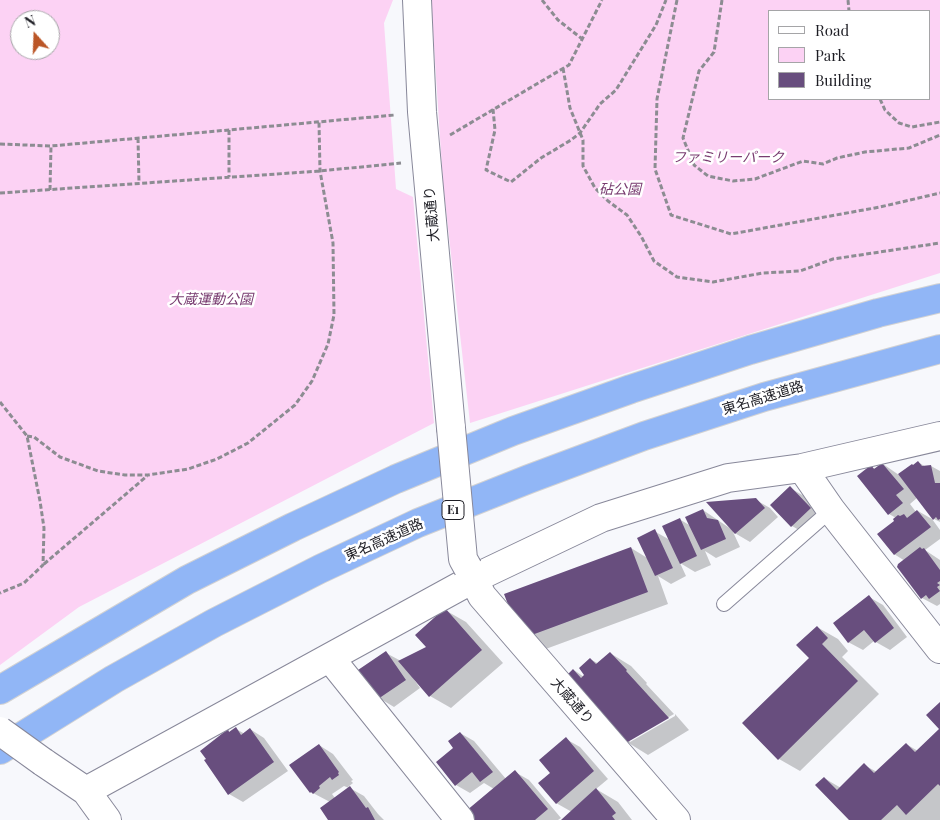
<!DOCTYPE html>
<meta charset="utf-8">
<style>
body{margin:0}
#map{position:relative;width:940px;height:820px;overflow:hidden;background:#f7f8fc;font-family:"Playfair Display",serif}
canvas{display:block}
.legend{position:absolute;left:768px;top:10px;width:162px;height:90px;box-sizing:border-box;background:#fff;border:1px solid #a5a5a7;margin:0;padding:6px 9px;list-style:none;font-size:15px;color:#1d1d24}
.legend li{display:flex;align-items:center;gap:10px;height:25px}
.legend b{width:25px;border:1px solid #a5a5a7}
.north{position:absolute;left:10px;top:10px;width:50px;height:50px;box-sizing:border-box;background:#fff;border:1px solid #a5a5a7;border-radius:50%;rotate:340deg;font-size:14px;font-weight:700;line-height:20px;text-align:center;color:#1d1d24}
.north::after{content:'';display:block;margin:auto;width:18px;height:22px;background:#bb5627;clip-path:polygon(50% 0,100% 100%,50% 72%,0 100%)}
</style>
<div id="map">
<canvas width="940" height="820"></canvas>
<ul class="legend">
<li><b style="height:6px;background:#fff"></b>Road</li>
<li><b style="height:14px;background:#fcd2f4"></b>Park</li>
<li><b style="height:14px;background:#684e7e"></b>Building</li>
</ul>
<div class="north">N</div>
</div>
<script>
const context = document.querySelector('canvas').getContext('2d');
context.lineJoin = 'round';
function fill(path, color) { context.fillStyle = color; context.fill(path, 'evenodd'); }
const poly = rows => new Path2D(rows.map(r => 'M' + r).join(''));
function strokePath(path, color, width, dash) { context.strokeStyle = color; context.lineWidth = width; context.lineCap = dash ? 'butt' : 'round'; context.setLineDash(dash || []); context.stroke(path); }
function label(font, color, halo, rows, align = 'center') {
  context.font = font + ' "Playfair Display","Noto Sans JP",serif'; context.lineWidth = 5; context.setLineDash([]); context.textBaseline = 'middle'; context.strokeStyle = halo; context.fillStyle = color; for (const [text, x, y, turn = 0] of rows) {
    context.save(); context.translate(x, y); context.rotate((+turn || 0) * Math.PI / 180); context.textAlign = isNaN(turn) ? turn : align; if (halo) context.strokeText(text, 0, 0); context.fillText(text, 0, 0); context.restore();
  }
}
fill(poly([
 [0,0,393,0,384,23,396,189,413,197,434,423,79,607,0,665],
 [20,20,50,20,50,50,20,50],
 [431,0,940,0,940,273,470,423,443,183],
 [769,11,929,11,929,99,769,99]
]), '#fcd2f4');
fill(poly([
 [918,462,926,467,931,466,940,471,940,522,934,519,918,497,910,504,916,512,918,511,932,519,940,530,940,539,925,550,940,560,940,604,937,606,922,598,905,561,894,554,896,518,889,514,859,477,871,467,876,469,883,464,899,475],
 [790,488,804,496,825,517,806,534,792,526],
 [756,500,770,508,778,517,750,542,733,532,740,547,716,558,705,551,711,565,695,572,680,563,686,576,671,584,658,576,668,604,543,650,522,638,631,548,649,559,654,531,670,540,679,519,691,526,703,510,731,529],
 [869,597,883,605,907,637,890,650,874,641,863,650,848,642],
 [445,610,466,622,503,663,451,708,430,696,414,677,413,678,420,688,394,707,379,698,386,653,401,661,428,648],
 [817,627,838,639,848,651,842,657,879,694,800,771,779,759,811,658],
 [610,653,631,666,647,683,646,684,674,714,629,740,630,742,675,716,675,714,689,730,648,755,627,742,574,670,584,677,590,659,599,664],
 [236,729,245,734,250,729,264,738,288,771,243,802,229,794,228,731,231,733],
 [940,730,940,820,851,820,824,778,841,788,864,765,877,772,906,744,918,751],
 [460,733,474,741,506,779,515,772,529,780,561,818,558,820,475,820,494,789,484,783,470,793,456,785,455,748],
 [566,739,580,747,608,779,596,789,618,802,632,820,562,820,572,812,556,803,551,773],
 [319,745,333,754,353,780,351,781,353,783,348,787,364,796,378,814,384,820,330,820,330,802,311,792],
 [344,786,349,788,335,798,332,794]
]), '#0003');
fill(poly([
 [918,461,922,466,931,465,935,483,940,483,940,519,938,520,936,517,933,520,898,474,912,464,913,465],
 [882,463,904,489,896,495,903,503,888,515,857,476,871,465,874,469],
 [790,486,811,508,791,527,770,505],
 [756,498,765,508,735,534,706,502],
 [703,509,707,518,718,520,726,539,701,550,685,517],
 [917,510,931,527,894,555,877,534,894,521,893,519,898,515,900,516,904,514,907,518],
 [680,518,697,556,680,564,662,526],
 [655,529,673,568,655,576,637,538],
 [631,547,648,592,521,639,504,594],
 [920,547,922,549,924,548,940,570,940,581,937,583,940,585,937,587,940,591,929,599,926,595,921,599,897,567,898,564],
 [869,595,894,628,875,643,864,630,848,643,833,623],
 [445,608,482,650,429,697,398,661,426,647,415,635],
 [817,626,828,638,822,644,858,681,778,760,742,723,809,658,796,645],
 [386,651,406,680,378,699,358,670],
 [610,652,627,670,626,671,669,718,626,743,566,676,573,669,581,678,584,675,579,668,590,658,596,664],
 [940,702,940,786,938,784,906,815,897,805,881,820,849,820,815,785,824,777,837,790,864,763,874,773,906,743,915,752,939,729,926,715],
 [236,727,241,735,250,728,274,762,228,795,204,760,206,759,200,751,228,729,229,732],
 [460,732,493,772,480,782,472,772,455,786,436,762,453,748,448,741],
 [566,737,594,771,556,804,538,783,550,773,539,760],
 [319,744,339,772,338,773,339,775,332,780,330,777,319,786,320,788,313,794,311,792,310,793,289,765],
 [515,770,548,809,535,820,474,820,466,811],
 [350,786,366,808,368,807,375,820,328,820,320,808],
 [596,788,616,813,612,816,615,820,561,820]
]), '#684e7e');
const service = poly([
 [724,604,831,510]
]);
const minor = poly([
 [802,468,831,510,940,649],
 [468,568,482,596,676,820],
 [330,658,460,820],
 [43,762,86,791,107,820],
 [86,791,473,579,601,518,728,478,802,468,940,436]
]);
const tertiary = poly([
 [417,0,422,112,451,428]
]);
const motorway = poly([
 [0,690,187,580,293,527,396,479,513,431,631,389,750,350,878,313,940,298],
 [0,750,114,679,214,623,320,569,418,523,529,479,644,436,764,397,940,349]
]);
strokePath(service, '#88889a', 16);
strokePath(minor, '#88889a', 30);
strokePath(tertiary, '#88889a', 30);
strokePath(motorway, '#d2d2d3', 30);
strokePath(poly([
 [542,0,558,20,581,38],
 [677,0,657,99,655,169,671,215,731,234,880,207,940,193],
 [722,0,714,52,699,71,683,138,694,165,708,176,733,181,755,179,803,161,823,164,837,158,865,152,909,148,940,135],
 [848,0,849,11],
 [563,68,570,108,583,140,583,166,595,188,608,201,627,215,641,236,654,261,677,277,713,282,763,273,800,271,833,259,940,243],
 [880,99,885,110,899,123,912,127,940,122],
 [493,109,495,130,486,170,511,182,541,158,571,140,580,133,600,104,616,90,656,25,666,0],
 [229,130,229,177],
 [450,135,569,65,602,0],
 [138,138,139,183],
 [0,144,51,146,395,115],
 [50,190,51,146],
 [0,193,320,171,401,163],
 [0,402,27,436,40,501,44,528,43,565,24,583,0,593],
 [27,436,34,437,60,457,98,471,125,475,148,475,188,469,217,459,248,443,295,405,312,381,328,344,334,315,333,243,320,171,319,122],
 [44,564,147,476]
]), '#8c8c92', 3, [5, 2.5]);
strokePath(service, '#fff', 14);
strokePath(minor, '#fff', 28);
strokePath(tertiary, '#fff', 28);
strokePath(motorway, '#91b6f6', 28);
const minorBridge = poly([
 [0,731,43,762]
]);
const tertiaryBridge = poly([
 [451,428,463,559,468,568]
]);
strokePath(minorBridge, '#88889a', 30, []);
strokePath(tertiaryBridge, '#88889a', 30, []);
strokePath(minorBridge, '#fff', 28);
strokePath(tertiaryBridge, '#fff', 28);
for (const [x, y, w] of [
 [453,510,22]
]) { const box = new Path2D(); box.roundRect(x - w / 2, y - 9.5, w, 19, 4); context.fillStyle = '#fff'; context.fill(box); strokePath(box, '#1d1d24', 1); }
label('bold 12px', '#1d1d24', null, [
 ["E1",453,510]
]);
label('italic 14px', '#783b70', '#fff', [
 ["ファミリーパーク",728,158],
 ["砧公園",620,190],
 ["大蔵運動公園",211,300]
]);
label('14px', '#1d1d24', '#fff', [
 ["大蔵通り",432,214,-95],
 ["東名高速道路",763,398,-17],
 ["東名高速道路",384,540,-24],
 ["大蔵通り",572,701,49]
]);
</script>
